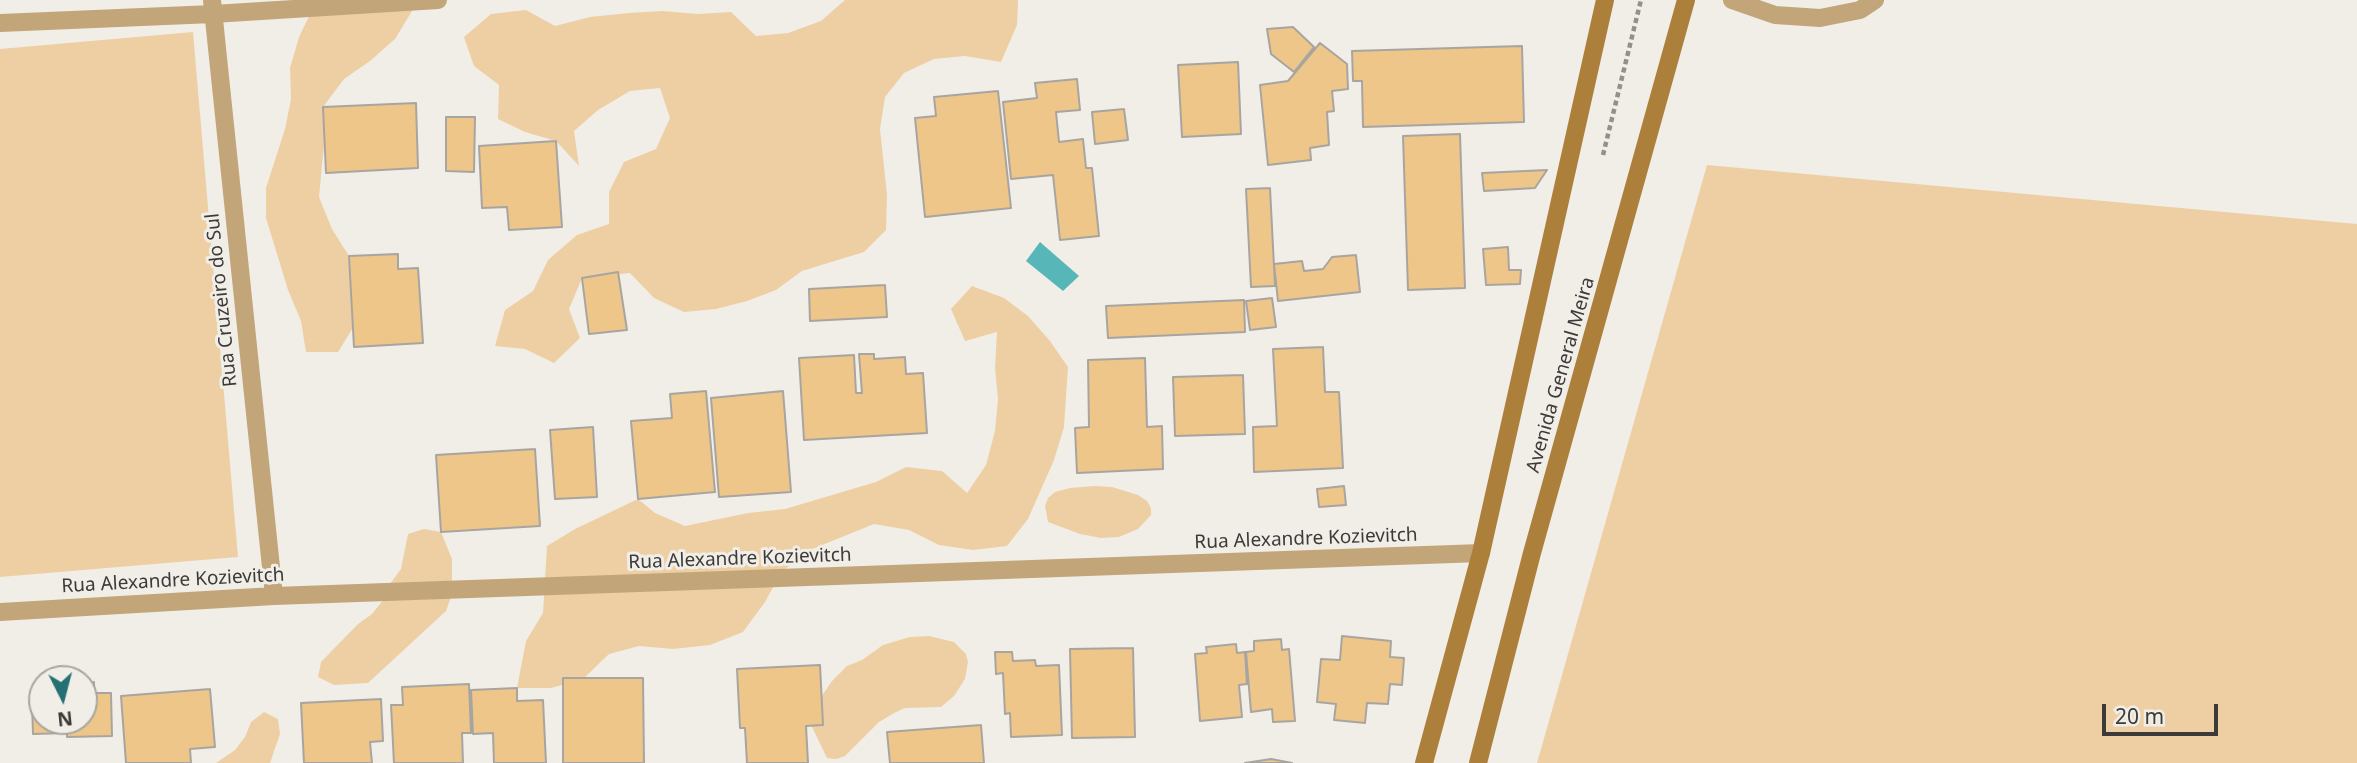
<!DOCTYPE html>
<style>
body{margin:0}
#map{position:relative;width:2357px;height:763px;overflow:hidden;background:#f1eee8;font-family:"Noto Sans",sans-serif}
canvas{display:block}
.north{position:absolute;left:28px;top:665px;width:70px;height:70px;box-sizing:border-box;background:#f1eee8;border:2px solid #a9a6a2;border-radius:50%;rotate:174deg;font-size:19px;font-weight:700;line-height:28px;text-align:center;color:#3c3b39}
.north::after{content:'';display:block;margin:auto;width:24px;height:32px;background:#257072;clip-path:polygon(50% 0,100% 100%,50% 72%,0 100%)}
.scale{position:absolute;left:2102px;top:704px;width:116px;height:32px;box-sizing:border-box;border:4px solid #3c3b39;border-top:0;padding-left:9px;font-size:21px;line-height:24px;white-space:nowrap;color:#3c3b39;-webkit-text-stroke:5px #f1eee8;paint-order:stroke}
</style>
<div id="map">
<canvas width="2357" height="763"></canvas>
<div class="north">N</div>
<div class="scale">20 m</div>
</div>
<script>
const context = document.querySelector('canvas').getContext('2d');
context.lineJoin = 'round';
function fill(path, color) { context.fillStyle = color; context.fill(path, 'evenodd'); }
const poly = rows => new Path2D(rows.map(r => 'M' + r).join(''));
function strokePath(path, color, width, dash) { context.strokeStyle = color; context.lineWidth = width; context.lineCap = dash ? 'butt' : 'round'; context.setLineDash(dash || []); context.stroke(path); }
function label(font, color, halo, rows, align = 'center') {
  context.font = font + ' "Noto Sans",sans-serif'; context.lineWidth = 6; context.setLineDash([]); context.textBaseline = 'middle'; context.strokeStyle = halo; context.fillStyle = color; for (const [text, x, y, turn = 0] of rows) {
    context.save(); context.translate(x, y); context.rotate((+turn || 0) * Math.PI / 180); context.textAlign = isNaN(turn) ? turn : align; if (halo) context.strokeText(text, 0, 0); context.fillText(text, 0, 0); context.restore();
  }
}
fill(poly([
 [415,0,412,11,395,39,370,61,344,79,323,107,325,134,319,197,332,229,349,256,355,290,356,323,338,352,306,352,301,321,288,290,266,218,266,188,285,129,291,99,290,68,299,37,313,8],
 [845,0,1018,0,1017,25,1001,62,965,56,934,59,904,73,885,97,880,129,887,195,886,230,864,252,802,271,776,290,747,301,716,309,684,312,654,298,630,273,582,278,569,309,580,338,554,363,525,349,495,346,505,310,533,291,548,260,577,235,609,224,609,192,624,162,656,149,670,118,660,88,630,91,598,110,574,131,579,166,556,141,525,132,498,119,499,85,474,66,464,37,491,14,526,10,555,26,590,17,629,13,662,11,698,14,731,12,756,36,788,33,821,21],
 [193,32,238,557,0,577,0,49],
 [1707,165,2357,224,2357,763,1537,763],
 [972,286,1004,298,1028,316,1050,341,1068,367,1064,427,1054,460,1028,519,1007,546,973,550,939,545,909,530,874,524,805,552,781,573,765,602,743,632,710,645,673,649,639,646,609,654,583,679,551,688,517,688,526,641,543,613,547,546,575,529,638,499,655,513,685,526,748,513,785,509,876,482,906,467,942,471,967,493,986,465,995,431,998,399,995,368,997,332,965,341,951,309],
 [1095,486,1112,487,1138,495,1147,501,1151,508,1151,515,1138,529,1119,537,1101,538,1080,534,1048,522,1045,506,1048,498,1055,492,1070,488],
 [424,529,441,532,452,559,452,594,446,611,368,683,334,685,318,677,321,662,358,624,372,614,384,599,390,584,401,569,408,534],
 [929,636,954,642,966,654,968,662,965,679,954,696,941,707,905,708,896,712,879,722,845,756,836,759,827,758,812,727,812,719,817,703,832,681,847,666,862,660,883,645,910,637],
 [264,712,278,719,280,734,270,763,216,763,235,750,245,737,251,722]
]), '#eecfa3');
fill(poly([
 [1040,242,1079,276,1063,291,1026,261]
]), '#56b6b8');
const building = poly([
 [1293,27,1314,47,1294,72,1271,54,1267,29,1293,27],
 [1320,43,1347,64,1348,89,1332,91,1334,111,1327,112,1329,145,1310,148,1311,160,1268,165,1260,85,1288,81,1320,43],
 [1522,46,1524,122,1363,127,1362,81,1353,81,1352,51,1522,46],
 [1238,62,1241,134,1182,137,1178,65,1238,62],
 [1077,79,1080,110,1056,112,1059,142,1083,139,1086,168,1092,168,1099,236,1060,240,1053,175,1011,179,1003,102,1037,98,1035,83,1077,79],
 [998,91,1011,208,925,217,915,118,936,116,934,97,998,91],
 [416,103,418,168,326,173,323,107,416,103],
 [1124,109,1128,140,1095,144,1092,112,1124,109],
 [446,117,475,117,474,172,446,171,446,117],
 [1460,134,1465,288,1408,290,1403,136,1460,134],
 [556,141,562,227,509,230,507,207,482,208,479,146,556,141],
 [1547,170,1535,188,1484,191,1482,173,1547,170],
 [1270,188,1275,286,1251,287,1246,189,1270,188],
 [1508,247,1509,270,1521,270,1520,284,1486,285,1483,249,1508,247],
 [398,254,398,269,418,268,423,343,354,347,349,256,398,254],
 [1356,255,1360,292,1278,301,1274,264,1302,261,1304,271,1323,269,1332,257,1356,255],
 [618,272,627,330,589,334,582,278,618,272],
 [885,285,887,317,810,321,809,289,885,285],
 [1272,298,1276,327,1250,330,1246,301,1272,298],
 [1244,300,1245,332,1108,338,1106,306,1244,300],
 [1323,347,1325,392,1339,392,1343,468,1254,472,1253,427,1277,426,1273,349,1323,347],
 [859,354,874,354,874,359,905,357,906,374,923,373,927,433,804,440,799,358,854,355,856,393,862,393,859,354],
 [1145,358,1147,427,1162,426,1163,469,1077,473,1075,428,1089,427,1088,360,1145,358],
 [1243,375,1245,434,1175,436,1173,377,1243,375],
 [706,391,715,492,638,499,631,421,672,418,670,394,706,391],
 [783,391,791,492,719,497,711,398,783,391],
 [593,427,597,497,555,499,550,430,593,427],
 [535,449,540,526,441,532,436,455,535,449],
 [1344,486,1346,505,1319,507,1317,489,1344,486],
 [1342,636,1391,641,1390,657,1404,658,1402,685,1390,684,1388,704,1367,703,1365,723,1334,720,1336,704,1317,702,1321,659,1340,660,1342,636],
 [1281,639,1282,650,1289,649,1295,721,1273,722,1272,709,1251,712,1246,652,1254,651,1254,641,1281,639],
 [1236,644,1237,653,1245,652,1247,684,1239,685,1242,717,1200,721,1195,654,1207,653,1206,647,1236,644],
 [1133,648,1135,737,1072,738,1070,649,1133,648],
 [995,652,1012,652,1013,661,1035,660,1036,666,1059,665,1062,735,1011,737,1010,713,1005,714,1003,673,996,674,995,652],
 [820,665,823,725,806,726,808,763,747,763,745,728,740,728,737,669,820,665],
 [563,678,643,678,644,763,563,763,563,678],
 [94,682,94,693,111,693,112,736,67,737,67,733,33,734,32,702,42,702,42,721,84,721,84,683,94,682],
 [469,684,471,733,462,733,463,763,394,763,391,705,403,705,402,687,469,684],
 [517,688,517,701,543,700,546,763,494,763,493,733,473,734,471,690,517,688],
 [210,689,215,747,190,749,191,763,126,763,121,696,210,689],
 [381,699,383,741,370,742,372,763,304,763,301,703,381,699],
 [981,725,984,763,890,763,887,732,981,725],
 [1271,759,1292,763,1245,763,1271,759]
]);
fill(building, '#efc68a');
strokePath(building, '#a8a5a0', 2);
strokePath(poly([
 [1603,155,1641,0]
]), '#92908c', 4.5, [5, 3.5]);
strokePath(poly([
 [212,0,274,596],
 [1732,0,1775,15,1820,18,1860,10,1875,0],
 [0,23,213,14,438,0],
 [0,612,274,596,1481,553]
]), '#c3a57a', 18);
strokePath(poly([
 [1424,763,1481,553,1605,0],
 [1478,763,1532,553,1686,0]
]), '#ac803b', 18);
label('19px', '#3c3b39', '#f1eee8', [
 ["Rua Cruzeiro do Sul",222,300,-96],
 ["Avenida General Meira",1561,375,-74],
 ["Rua Alexandre Kozievitch",1306,539,-2],
 ["Rua Alexandre Kozievitch",740,559,-2],
 ["Rua Alexandre Kozievitch",173,581,-3]
]);
</script>
